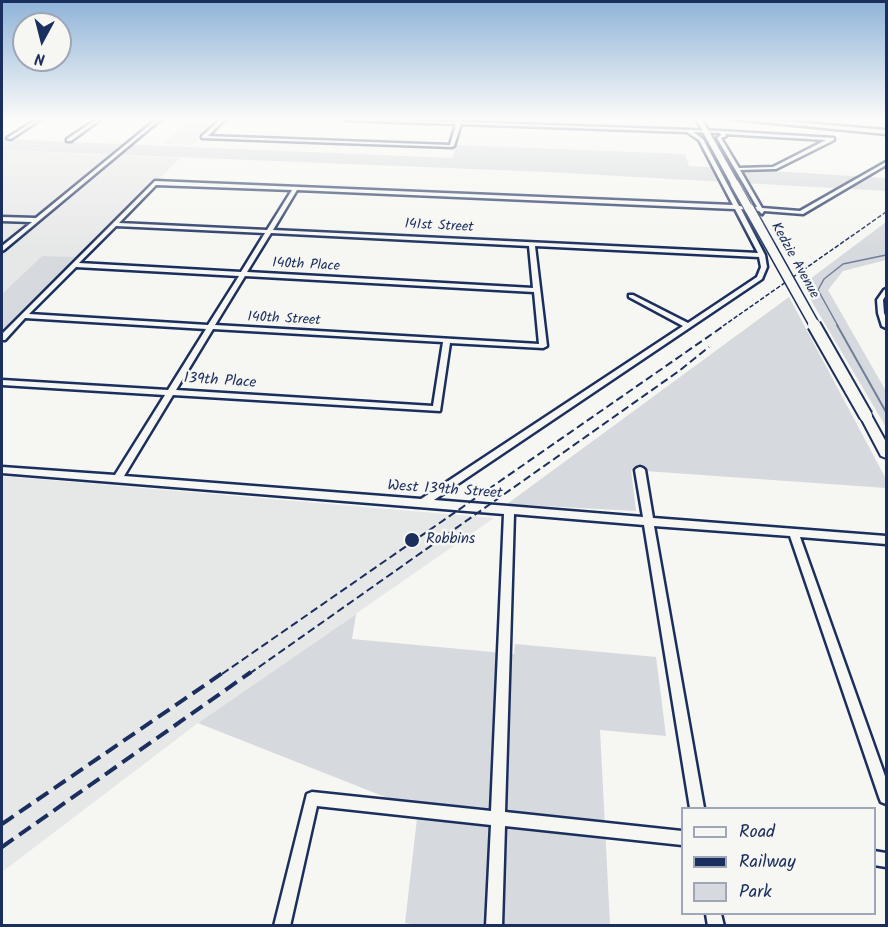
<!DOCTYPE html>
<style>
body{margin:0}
#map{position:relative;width:888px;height:927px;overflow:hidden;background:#f6f6f2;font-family:Kalam,sans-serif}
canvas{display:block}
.frame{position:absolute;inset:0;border:3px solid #1b2f5e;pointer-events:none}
.legend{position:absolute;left:681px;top:807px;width:195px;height:108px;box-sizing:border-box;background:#f6f6f2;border:2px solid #9ea6b7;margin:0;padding:8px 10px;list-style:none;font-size:18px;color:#1b2f5e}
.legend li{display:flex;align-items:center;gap:12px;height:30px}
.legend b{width:30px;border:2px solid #9ea6b7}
.north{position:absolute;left:12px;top:12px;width:60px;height:60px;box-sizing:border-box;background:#f6f6f2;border:2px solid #9ea6b7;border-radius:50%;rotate:187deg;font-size:16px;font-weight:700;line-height:24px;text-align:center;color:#1b2f5e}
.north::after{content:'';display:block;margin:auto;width:21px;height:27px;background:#1b2f5e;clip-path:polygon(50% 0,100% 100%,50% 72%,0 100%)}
</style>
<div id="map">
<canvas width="888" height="927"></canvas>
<div class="frame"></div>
<ul class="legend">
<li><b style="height:8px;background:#f6f6f2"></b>Road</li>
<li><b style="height:8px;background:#1b2f5e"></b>Railway</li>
<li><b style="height:16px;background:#d6d9dd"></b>Park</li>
</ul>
<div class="north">N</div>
</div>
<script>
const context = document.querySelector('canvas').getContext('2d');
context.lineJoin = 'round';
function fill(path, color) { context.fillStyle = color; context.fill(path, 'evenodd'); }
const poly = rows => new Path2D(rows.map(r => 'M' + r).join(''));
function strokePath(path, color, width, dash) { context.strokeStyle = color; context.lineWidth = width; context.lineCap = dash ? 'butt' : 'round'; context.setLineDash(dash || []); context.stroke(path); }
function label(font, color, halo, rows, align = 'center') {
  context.font = font + ' Kalam,sans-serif'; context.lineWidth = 5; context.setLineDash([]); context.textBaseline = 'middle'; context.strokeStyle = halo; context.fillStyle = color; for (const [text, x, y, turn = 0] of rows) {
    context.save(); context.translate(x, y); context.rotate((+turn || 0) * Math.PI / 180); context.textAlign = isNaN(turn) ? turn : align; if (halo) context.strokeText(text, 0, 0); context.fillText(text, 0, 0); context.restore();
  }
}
fill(poly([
 [191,119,220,119,193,145,163,144],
 [2,150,180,158,81,258,42,256,2,294],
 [2,476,399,510,494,518,198,723,2,872]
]), '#e6e7e7');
fill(poly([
 [2,139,452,158,457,145,685,154,689,166,886,178,886,191,547,172,2,150],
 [886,222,886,260,843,271,828,290,886,391,886,427,802,285],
 [42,256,76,257,2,333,2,294],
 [789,297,886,479,886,488,631,470,636,511,507,504],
 [356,614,352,639,514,654,515,644,656,657,666,736,600,730,610,925,423,926,405,923,418,810,198,723]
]), '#d6d9dd');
strokePath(poly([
 [838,326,818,290,824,279,843,264,886,255]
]), '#717e99', 1.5);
strokePath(poly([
 [837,325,886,412]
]), '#717e99', 2);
const street = poly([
 [37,119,41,119,11,139,7,138,37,119],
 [97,119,101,119,71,141,67,141,67,139,97,119],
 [157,119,161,119,4,250,2,251,2,246,32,222,2,221,2,217,36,218,157,119],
 [221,119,225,119,208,136,450,145,456,124,346,120,344,119,457,122,458,119,462,119,461,122,721,131,834,138,834,140,776,169,740,170,762,208,800,211,886,162,886,165,803,214,764,211,762,214,759,211,741,209,765,255,767,267,762,279,434,500,643,517,635,470,637,468,640,467,643,468,645,470,653,518,886,536,886,544,800,537,886,779,886,804,881,802,879,797,790,536,654,526,704,808,690,808,644,525,514,514,505,812,682,831,682,845,505,826,502,926,486,926,491,825,317,806,290,926,274,926,307,794,312,792,491,811,504,514,2,473,2,467,115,475,165,395,2,385,2,380,168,390,206,329,25,318,5,340,2,340,2,334,155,181,733,205,699,140,687,132,461,124,454,146,452,147,202,138,202,136,221,119],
 [693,132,720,133,721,135,717,138,757,207,739,206,703,139,693,132],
 [725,134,826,140,773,167,739,168,721,138,726,136,725,134],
 [156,185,292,190,267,230,119,223,156,185],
 [297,190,735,209,758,253,273,230,297,190],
 [116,226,265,233,241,272,79,263,116,226],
 [271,233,529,246,533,288,247,272,271,233],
 [535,246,759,257,761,267,757,277,688,323,633,295,629,295,629,297,683,326,421,499,124,476,173,395,440,411,450,343,543,348,547,346,535,246],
 [76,267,239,276,208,325,29,314,76,267],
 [245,276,534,292,539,344,215,325,245,276],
 [213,329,443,342,433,406,176,390,213,329],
 [886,289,886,295,883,300,884,313,886,318,886,328,882,326,878,313,877,300,884,290,886,289],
 [874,851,886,853,886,867,874,865,874,851],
 [706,914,721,914,724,926,708,926,706,914]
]);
const secondary = poly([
 [696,119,702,119,739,184,738,186,731,184,696,119],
 [866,412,870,413,886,442,886,458,881,456,860,416,866,412]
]);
const highway = poly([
 [732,119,759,119,886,130,886,134,732,119]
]);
strokePath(street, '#1b2f5e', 5);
strokePath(secondary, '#1b2f5e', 4);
strokePath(highway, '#1b2f5e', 5);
fill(street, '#f6f6f2');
fill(secondary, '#f6f6f2');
fill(highway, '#f6f6f2');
strokePath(poly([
 [723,326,886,212]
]), '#1b2f5e', 1.5, [4.5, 2]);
strokePath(poly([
 [222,674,725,325],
 [249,674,679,371,709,347]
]), '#1b2f5e', 2, [8, 4]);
strokePath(poly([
 [2,824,224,672],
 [2,847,251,672]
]), '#1b2f5e', 4, [14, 7]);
const secondaryBridgeFar2 = poly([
 [735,184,749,209]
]);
const secondaryBridgeFar1 = poly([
 [749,208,815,326]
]);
const secondaryBridge = poly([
 [814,325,866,416]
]);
strokePath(secondaryBridgeFar2, '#1b2f5e', 10, []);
strokePath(secondaryBridgeFar1, '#1b2f5e', 12, []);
strokePath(secondaryBridge, '#1b2f5e', 16, []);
strokePath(secondaryBridgeFar2, '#f6f6f2', 8);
strokePath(secondaryBridgeFar1, '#f6f6f2', 9);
strokePath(secondaryBridge, '#f6f6f2', 12);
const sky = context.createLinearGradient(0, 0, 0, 248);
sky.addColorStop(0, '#8fb3d8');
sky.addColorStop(0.48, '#fbfbf9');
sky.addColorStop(1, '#fbfbf900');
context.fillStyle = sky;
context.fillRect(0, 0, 888, 248);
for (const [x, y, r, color] of [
 [412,540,8,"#1b2f5e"]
]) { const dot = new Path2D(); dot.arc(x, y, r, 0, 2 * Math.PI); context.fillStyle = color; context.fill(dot); strokePath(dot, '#f6f6f2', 2); }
label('14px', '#1b2f5e', '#f6f6f2', [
 ["141st Street",439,227,3],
 ["Kedzie Avenue",794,261,61],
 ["140th Place",306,266,3],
 ["140th Street",284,320,3]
]);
label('15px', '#1b2f5e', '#f6f6f2', [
 ["139th Place",220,382,4],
 ["West 139th Street",445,491,4]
]);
label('15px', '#1b2f5e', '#f6f6f2', [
 ["Robbins",426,540]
], 'left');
</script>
